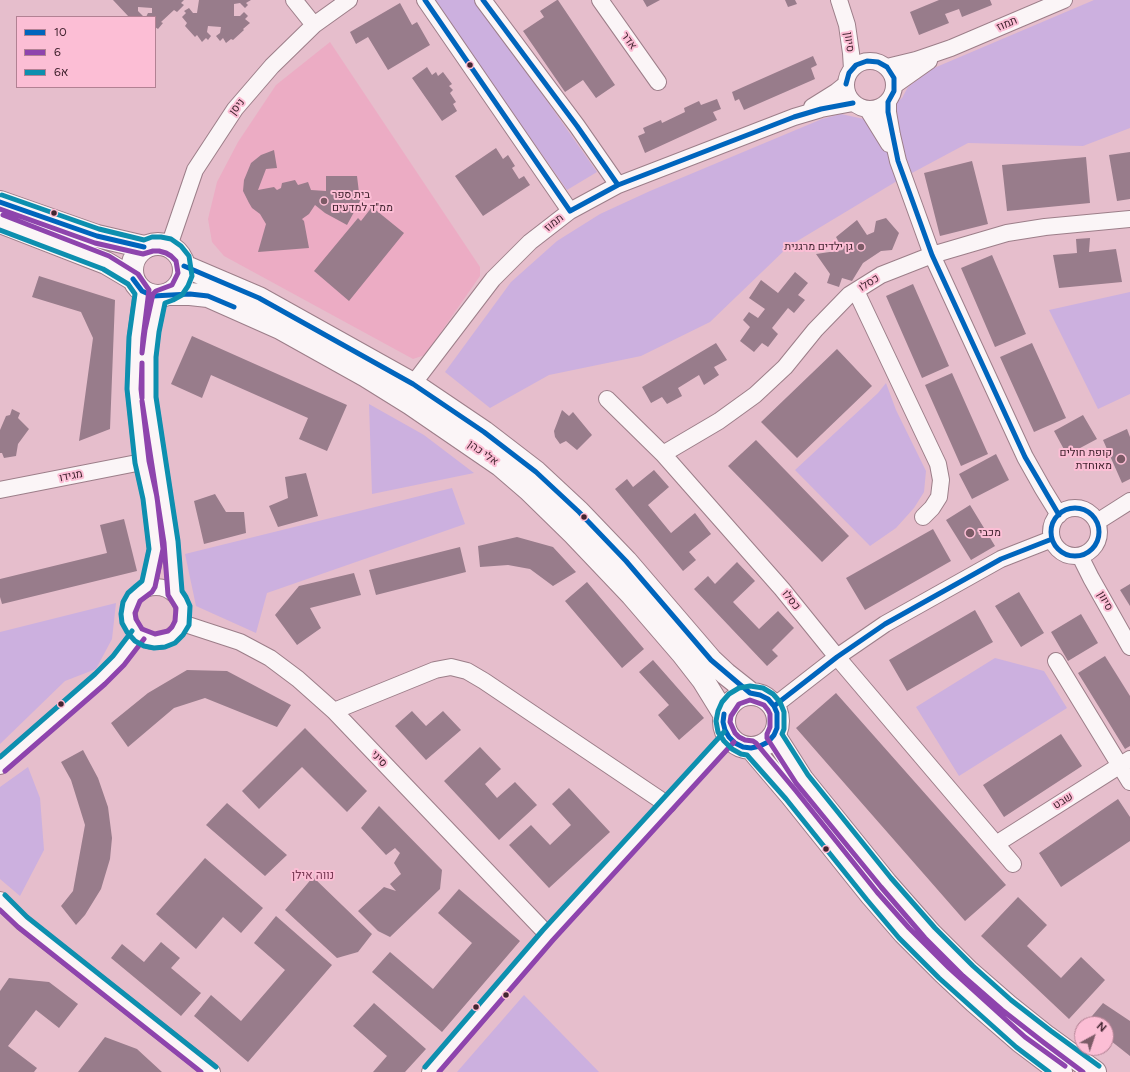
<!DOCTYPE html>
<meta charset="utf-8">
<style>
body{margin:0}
#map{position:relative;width:1130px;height:1072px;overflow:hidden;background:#e6becc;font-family:Figtree,Heebo,sans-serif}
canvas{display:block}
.legend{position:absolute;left:16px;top:16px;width:140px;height:72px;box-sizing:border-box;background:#fcbed5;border:1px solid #b28193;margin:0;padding:5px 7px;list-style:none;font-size:12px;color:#432531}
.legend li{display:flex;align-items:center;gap:8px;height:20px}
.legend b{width:20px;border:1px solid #b28193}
.north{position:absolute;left:1074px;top:1016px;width:40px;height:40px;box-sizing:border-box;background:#fcbed5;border:1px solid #b28193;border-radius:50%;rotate:40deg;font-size:11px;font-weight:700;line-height:16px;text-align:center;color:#432531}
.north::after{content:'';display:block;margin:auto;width:14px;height:18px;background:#7c5b67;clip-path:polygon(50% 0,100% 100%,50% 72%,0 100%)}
</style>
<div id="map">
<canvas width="1130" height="1072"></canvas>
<ul class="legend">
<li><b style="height:5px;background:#0065bd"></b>10</li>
<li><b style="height:5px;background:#8e44ad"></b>6</li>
<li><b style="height:5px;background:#0d8faf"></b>6א</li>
</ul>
<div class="north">N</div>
</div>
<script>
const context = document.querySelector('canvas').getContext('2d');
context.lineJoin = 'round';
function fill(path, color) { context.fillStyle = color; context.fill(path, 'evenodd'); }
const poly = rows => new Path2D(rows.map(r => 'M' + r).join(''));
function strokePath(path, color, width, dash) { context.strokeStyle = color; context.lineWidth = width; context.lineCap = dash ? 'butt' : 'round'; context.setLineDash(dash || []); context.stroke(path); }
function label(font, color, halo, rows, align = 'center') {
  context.font = font + ' Figtree,Heebo,sans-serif'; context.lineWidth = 4; context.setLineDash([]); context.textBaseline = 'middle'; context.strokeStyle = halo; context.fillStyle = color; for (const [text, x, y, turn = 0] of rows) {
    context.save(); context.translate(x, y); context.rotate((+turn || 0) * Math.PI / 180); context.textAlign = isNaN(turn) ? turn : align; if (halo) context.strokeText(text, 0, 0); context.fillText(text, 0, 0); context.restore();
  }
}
fill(poly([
 [330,42,480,267,480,276,425,355,413,359,224,256,212,242,208,219,217,182,238,142,276,85]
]), '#ecacc4');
fill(poly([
 [433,0,476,0,597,172,567,190],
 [1094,0,1130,0,1130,128,1083,146,968,143,897,181,789,246,710,322,641,356,549,375,490,408,445,372,511,282,557,241,600,214,650,191,822,119,841,114,864,119,895,104,902,98,908,87,934,68],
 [1130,292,1130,394,1098,409,1049,310],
 [886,383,896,410,926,471,924,492,914,508,896,528,870,546,795,470,878,393],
 [369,404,424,435,474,473,372,494],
 [452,488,465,524,267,593,256,633,196,606,185,554],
 [116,603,112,639,96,669,65,681,0,744,0,632],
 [995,658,1044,671,1067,708,959,776,916,707],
 [28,767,40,798,44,850,20,896,0,879,0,787],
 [524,995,599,1072,457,1072]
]), '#ccb0df');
fill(poly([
 [113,0,184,0,181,3,184,5,177,12,174,10,161,22,163,23,158,29,155,27,155,17,146,17,148,13,152,13,152,8,138,7,138,11,144,17,129,17],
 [199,0,251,0,246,3,248,5,245,8,240,3,234,4,234,16,240,16,244,12,248,16,245,19,250,23,243,29,244,30,233,40,231,39,226,43,223,38,220,41,216,36,220,33,221,27,208,26,207,32,211,36,208,40,206,38,202,42,197,35,195,37,185,26,187,23,182,17,186,13,184,11,189,8,193,13,197,13],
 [557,0,558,0,615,85,596,98,583,80,565,92,523,31,544,17,540,11],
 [643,0,660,0,647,7],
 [785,0,795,0,797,4,788,7],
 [939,0,990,0,992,5,962,17,959,9,945,14,949,23,919,35,910,12],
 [400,3,412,25,417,22,430,45,388,70,368,37,356,44,350,32],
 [813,56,817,65,811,68,815,79,744,110,739,99,735,101,732,92],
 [427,67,432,75,436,72,438,76,443,72,452,84,449,86,453,90,450,93,456,102,453,104,457,111,442,121,412,78],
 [717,99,721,109,713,112,717,120,645,153,638,136,645,133,643,128,661,120,662,123,685,112,684,108,699,101,701,105],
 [496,148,503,159,508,155,515,166,512,168,519,179,524,176,530,185,483,216,455,176],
 [274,150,277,168,266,169,258,190,274,187,277,190,281,188,282,183,295,180,298,185,308,182,311,190,326,191,326,176,357,176,360,201,347,225,325,213,315,205,309,214,302,219,304,221,309,248,258,252,266,224,260,214,252,208,249,203,243,191,244,180,251,163,261,155],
 [1130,152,1130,199,1117,201,1109,155],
 [1086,157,1090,203,1007,211,1002,165],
 [972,161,988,224,940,236,924,173],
 [372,207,404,233,349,301,314,271,358,218,361,221],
 [886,218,899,233,892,250,881,251,863,263,852,281,842,278,839,287,827,283,830,274,816,254,843,250,836,237,857,220,867,235,874,232,876,221],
 [1090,238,1089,252,1116,249,1122,282,1059,288,1053,255,1077,253,1076,239],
 [992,255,1026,334,995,347,961,268],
 [795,272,808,283,798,295,805,300,794,313,788,308,772,328,778,334,768,347,762,343,754,352,740,341,750,327,743,320,749,312,758,318,765,309,749,298,761,280,778,293],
 [39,276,115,300,110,429,79,441,93,338,81,312,32,297],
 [913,284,949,366,922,378,886,296],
 [192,336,347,405,327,451,299,439,308,418,211,375,202,398,171,384],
 [716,343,727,360,714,367,719,375,704,385,699,375,678,388,682,396,667,404,662,397,651,403,642,387],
 [1032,343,1066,418,1034,432,1000,357],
 [837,349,872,386,797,458,761,422],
 [952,373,988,454,961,466,925,385],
 [12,409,20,413,18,418,29,429,18,444,16,456,4,458,2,453,0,453,0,430,6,416,10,415],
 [562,410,569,416,573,412,592,435,577,450,566,441,560,444,555,437,554,431],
 [1083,415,1097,439,1067,455,1054,431],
 [1127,429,1130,437,1130,479,1122,483,1103,440],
 [756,440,849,536,822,562,728,466],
 [996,454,1009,480,972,499,959,474],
 [654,470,669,487,648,505,671,533,695,513,711,534,689,552,696,560,683,571,615,489,627,479,633,487],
 [306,473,318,516,278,527,269,506,288,498,285,477],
 [215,494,226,512,244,512,246,533,204,544,194,501],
 [970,505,995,546,971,560,946,520],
 [124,519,137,571,2,604,0,597,0,579,107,553,100,525],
 [933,529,951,561,865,610,846,578],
 [517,537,553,547,576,572,553,586,530,569,508,565,480,567,478,546],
 [460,547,466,572,376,595,369,570],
 [737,562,755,581,733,602,759,629,778,611,794,628,772,650,778,656,767,666,694,589,708,576,715,584],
 [354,573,361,595,310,608,321,628,297,645,275,615,299,586],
 [587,582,644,649,622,668,565,601],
 [1130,584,1130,606,1120,590],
 [1019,592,1044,633,1021,647,995,606],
 [975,610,993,642,907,691,889,660],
 [1081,614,1098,643,1068,661,1051,632],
 [1105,656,1130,696,1130,746,1125,749,1078,673],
 [653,660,704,718,679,740,658,715,669,705,639,672],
 [187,670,227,671,291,705,277,727,205,698,174,708,128,747,111,723,148,693],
 [836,693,1006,885,965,921,796,728],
 [412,711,426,726,443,711,461,730,426,760,395,726],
 [305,728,367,791,347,812,302,767,259,809,242,791],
 [1061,734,1082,766,1004,817,983,785],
 [480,747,501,769,485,784,497,798,515,782,537,805,499,840,444,781],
 [83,750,98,778,108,807,112,838,110,859,101,889,85,915,76,925,61,906,73,891,85,825,71,780,61,762],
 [569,788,610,832,549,888,509,845,531,825,550,845,571,825,552,804],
 [1118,799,1130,817,1130,841,1061,887,1039,853],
 [227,803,287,855,265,876,206,825],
 [379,806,442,870,440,889,390,937,378,931,358,911,384,887,396,891,390,884,401,874,394,863,400,853,395,848,386,855,361,828],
 [205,858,263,908,241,933,223,917,196,949,156,914],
 [313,877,372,934,358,952,337,958,285,910],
 [459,889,520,941,442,1032,372,972,390,952,433,989,472,943,438,913],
 [1018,897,1047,925,1027,946,1061,978,1081,957,1105,980,1069,1019,981,936],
 [276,916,332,965,248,1062,194,1016,211,995,241,1021,285,970,254,943],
 [161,942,180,958,171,968,201,993,181,1016,111,958,122,944,144,962],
 [9,978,49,982,78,1004,59,1028,36,1010,8,1046,37,1068,34,1072,0,1072,0,991],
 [374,1003,426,1049,405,1072,373,1072,387,1056,353,1026],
 [1103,1003,1130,1021,1130,1056,1106,1037,1106,1024,1090,1024,1087,1022],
 [105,1037,137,1049,162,1072,78,1072]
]), '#987c8b');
const street = poly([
 [294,0,314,25],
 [425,0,570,211],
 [483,0,577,126,618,185],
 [600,0,658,82],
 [839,0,847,25,851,53,852,69],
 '846 85a24 24 0 1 1 48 0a24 24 0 1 1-48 0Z',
 [887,67,916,60,951,48,1064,0],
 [895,85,929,61],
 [888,102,888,112,892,135,898,161,932,255,1025,457,1043,489,1059,515],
 [812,107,836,92,846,84],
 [868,110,889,144],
 [169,246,195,170,235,109,272,66,314,25,349,0],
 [142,291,136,337,134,389,142,462,150,498,156,549,149,584,147,587],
 [856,291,938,464,941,480,939,497,932,508,923,517],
 [159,297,152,331,149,357,149,398,171,542,175,594],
 [413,384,493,279,530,242,570,211,618,185,794,117,821,109,853,103],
 [607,399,663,454,782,589,837,657,1013,864],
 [663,454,719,421,755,395,785,367,815,330,849,295,881,275,932,255,1007,233,1045,227,1130,219],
 [0,490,142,462],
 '1051 532a24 24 0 1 1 48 0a24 24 0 1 1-48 0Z',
 [1097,522,1130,501],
 [1080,556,1091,578,1130,647],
 '129 614a27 27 0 1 1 54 0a27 27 0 1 1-54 0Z',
 [182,623,240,642,270,658,298,679,334,711,548,935],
 [1056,661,1130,782],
 [774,706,837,657,885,624,1001,559,1052,539],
 [334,711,435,670,451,667,467,671,484,681,668,805],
 [0,766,100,679,118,661,138,635],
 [996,844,1130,759],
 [0,900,22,922,212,1072],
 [430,1072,548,935,729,737]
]);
const secondary = poly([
 [0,202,97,236,144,247],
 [0,222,106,263,133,279],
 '132 270a26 26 0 1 1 52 0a26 26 0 1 1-52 0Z',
 [184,266,259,298,413,384,484,432,536,472,579,512,626,561,711,660,726,674,750,693],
 [170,294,190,294,208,296,280,328,366,376,411,404,500,465,529,490,574,534,632,595,682,653,703,680,724,714],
 '724 721a27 27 0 1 1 54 0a27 27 0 1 1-54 0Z',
 [774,735,802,779,886,883,930,933,968,971,1007,1005,1047,1037,1095,1072],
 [751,748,791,795,872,896,904,933,944,973,975,1002,1021,1042,1061,1072]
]);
strokePath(street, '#9c7e89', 18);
strokePath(secondary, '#9c7e89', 24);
strokePath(street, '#fbf5f7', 16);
strokePath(secondary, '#fbf5f7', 22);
strokePath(poly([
 [425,0,570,211],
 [483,0,577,126,618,185],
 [846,84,849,73,856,65,867,61,878,62,887,67,894,78,894,91,888,102],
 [888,102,888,112,898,161,932,255,1025,457,1059,515],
 [0,202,97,236,144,247],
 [570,211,618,185,794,117,821,109,853,103],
 [184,266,259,298,413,384,484,432,536,472,579,512,626,561,711,660,750,693,760,695,768,699,774,706,777,713,777,728,774,735,768,742,760,746,751,748,743,747,735,743,729,737,725,730,723,722,724,714],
 [133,279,142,291,153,296,190,294,208,296,234,307],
 '1051 532a24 24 0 1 1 48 0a24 24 0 1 1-48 0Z',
 [774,706,837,657,885,624,1001,559,1052,539]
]), '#0065bd', 5);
strokePath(poly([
 [0,209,95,243,143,254,153,251,159,251,166,253,171,256,176,261,178,273,172,285,156,291,153,294,145,330,142,353,143,338,149,290,138,274,109,256,3,215],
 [142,363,142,398,141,389,142,363],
 [142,401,164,543,168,595,176,608,175,621,172,627,168,631,155,634,142,629,136,619,135,613,140,601,152,592,155,587,163,549,157,497,149,461,142,401],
 [5,771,105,684,124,665,144,639],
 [0,910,18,927,201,1072],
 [1065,1066,1025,1037,949,968,909,928,877,892,796,791,756,743,753,741,745,740,739,737,735,733,730,722,731,716,739,704,750,700,764,705,768,710,770,714,770,727,767,734,767,738,796,783,881,887,925,938,963,976,1002,1010,1043,1042,1083,1072],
 [439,1072,553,940,734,742]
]), '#8e44ad', 5);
strokePath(poly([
 [0,230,103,269,128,284,135,294,129,337,127,389,135,463,143,499,149,549,142,581,136,586,128,593,123,602,121,614,122,623,127,632,135,641,144,646,154,648,165,647,175,643,183,635,189,625,190,606,186,597,182,591,178,541,156,397,156,357,159,332,165,303,173,300,182,295,188,286,192,276,189,256,181,246,171,239,161,237,152,237,144,240,99,229,2,195],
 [0,757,95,674,113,656,132,631],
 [5,895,27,917,216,1067],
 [425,1067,543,930,724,732],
 [1049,1072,1016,1047,939,978,899,938,867,900,786,799,747,755,741,754,732,749,724,741,718,732,716,721,718,711,722,702,729,694,739,688,750,686,763,688,773,694,780,702,784,712,784,729,782,734,808,775,891,878,935,928,973,966,1011,1000,1051,1031,1099,1066]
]), '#0d8faf', 5);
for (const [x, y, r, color] of [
 [470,65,3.5,"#432531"],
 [324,201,4,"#7c5b67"],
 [54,213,3.5,"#432531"],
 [861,247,4,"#7c5b67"],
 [1121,459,5,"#7c5b67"],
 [584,517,3.5,"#432531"],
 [970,533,5,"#7c5b67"],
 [61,704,3.5,"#432531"],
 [826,849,3.5,"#432531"],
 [506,995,3.5,"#432531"],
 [476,1007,3.5,"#432531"]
]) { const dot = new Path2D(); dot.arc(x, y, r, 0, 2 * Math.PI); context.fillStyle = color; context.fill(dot); strokePath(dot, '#fcbed5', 1.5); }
label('11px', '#432531', '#fcbed5', [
 ["תמוז",1007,24,-23],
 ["אדר",629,41,54],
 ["סיוון",849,42,82],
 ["ניסן",237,107,-52],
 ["תמוז",554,223,-38],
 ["כסלו",869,283,-32],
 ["אלי כהן",483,453,35],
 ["מגידו",71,476,-11],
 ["כסלו",791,600,51],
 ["סיוון",1105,601,61],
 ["סיני",379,759,46],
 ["שבט",1063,801,-32]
]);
label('11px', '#432531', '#fcbed5', [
 ["בית ספר",332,195],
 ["ממ\"ד למדעים",332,208],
 ["גן ילדים מרגנית",853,247,"right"],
 ["קופת חולים",1112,453,"right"],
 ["מאוחדת",1112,466,"right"],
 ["מכבי",979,533]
], 'left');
label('12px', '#7b3b56', '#fcbed5', [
 ["נווה אילן",313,875]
]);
</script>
